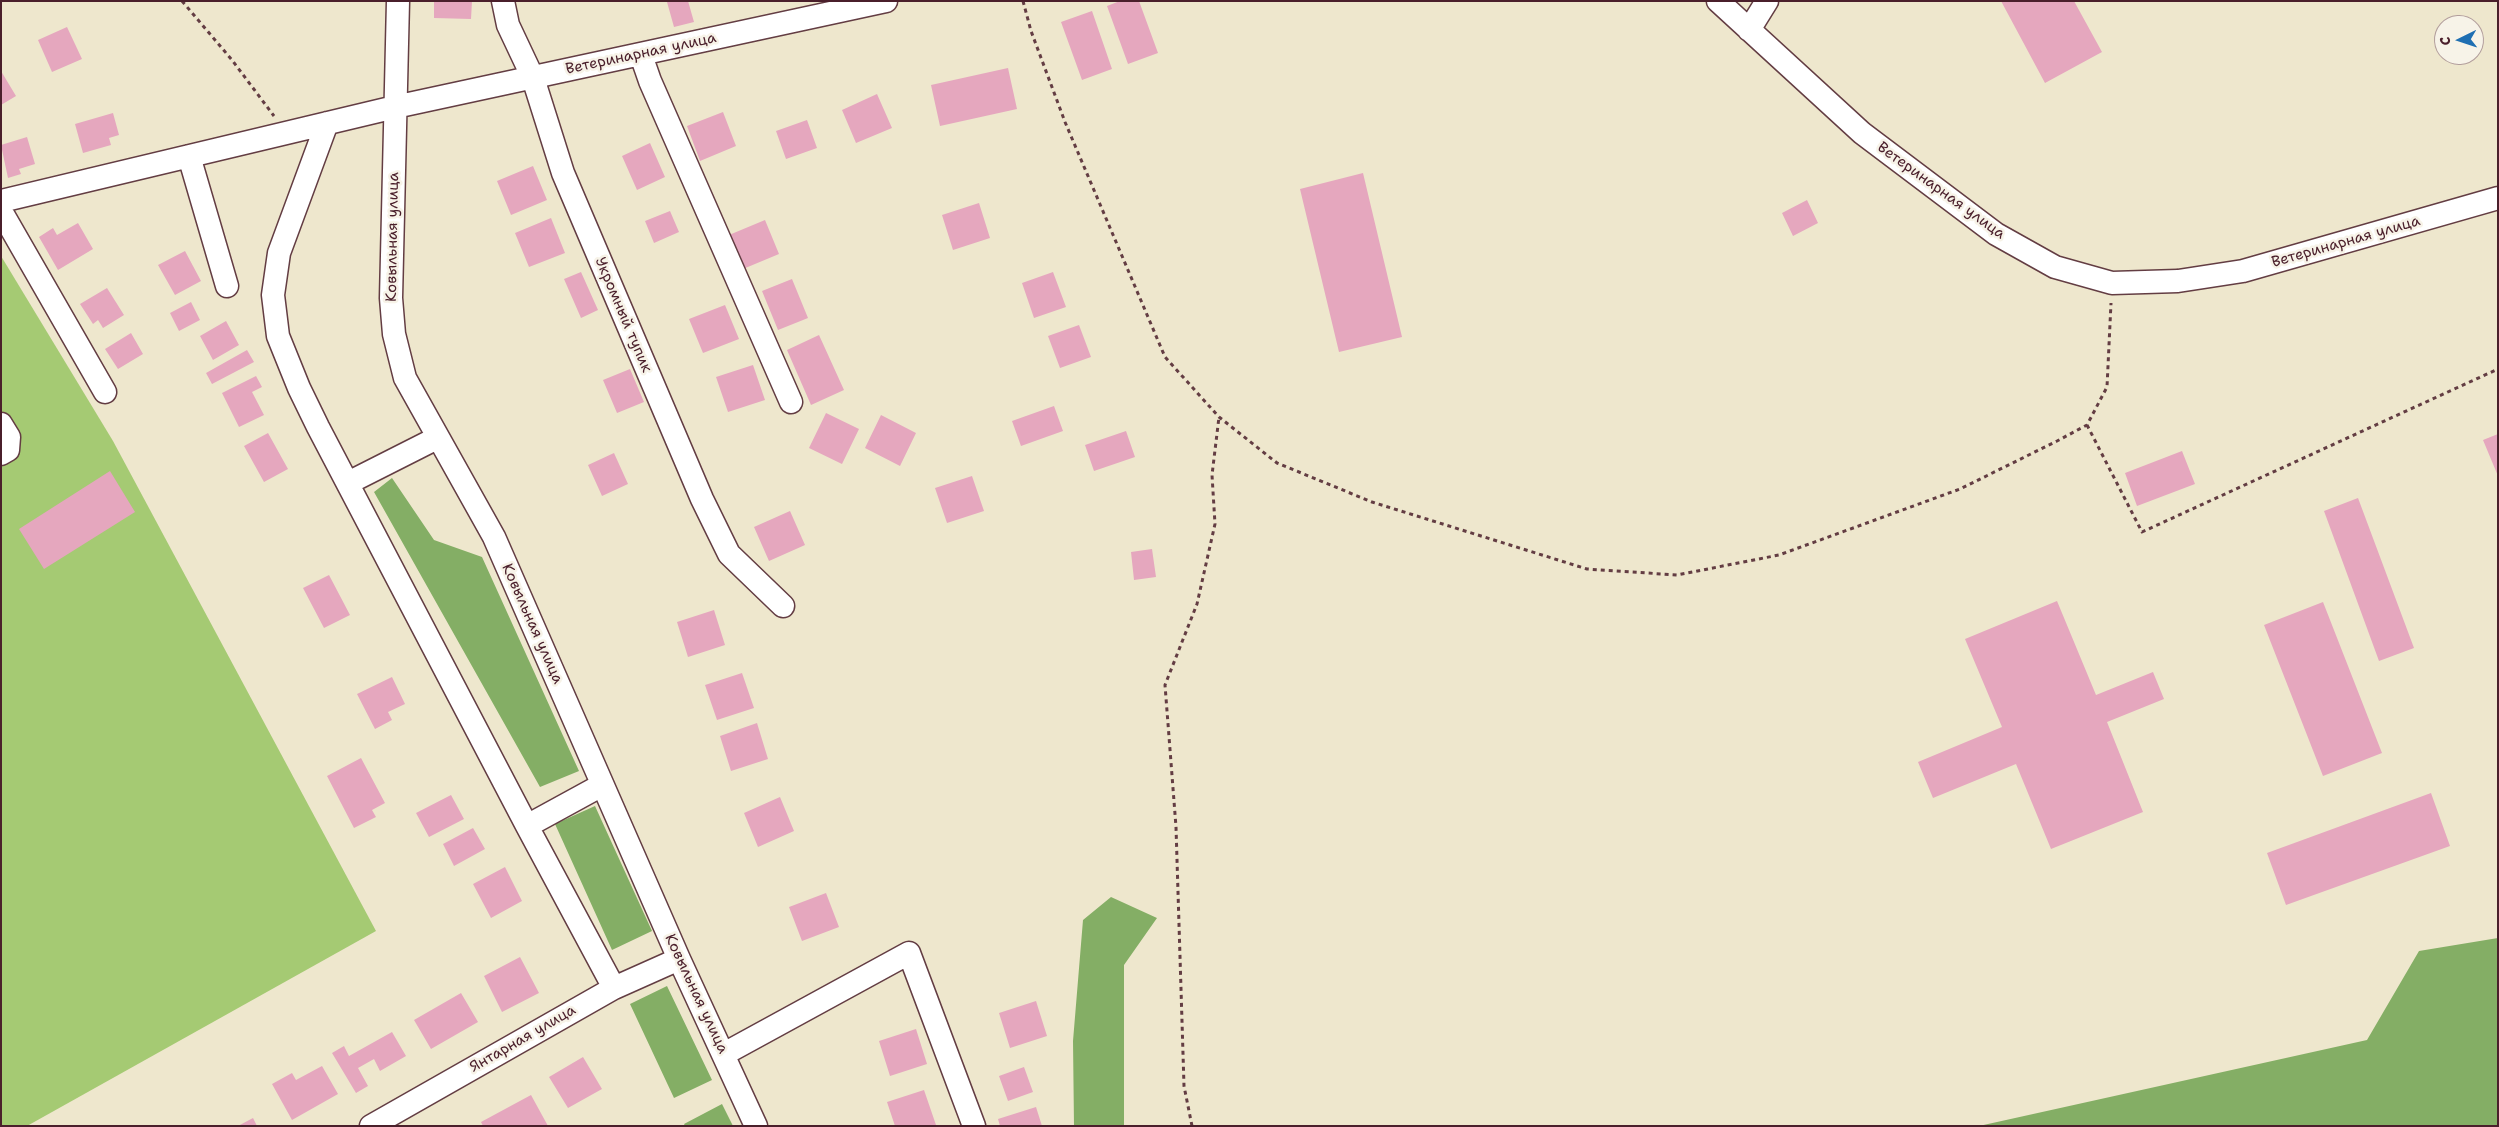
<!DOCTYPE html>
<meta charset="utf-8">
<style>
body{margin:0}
#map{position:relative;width:2499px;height:1127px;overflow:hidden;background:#eee7cd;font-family:"Shantell Sans",sans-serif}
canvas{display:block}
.frame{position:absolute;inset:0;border:2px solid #4a1f2b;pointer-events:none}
.north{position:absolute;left:2434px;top:15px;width:50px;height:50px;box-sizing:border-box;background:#f7f3e8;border:1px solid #b29e9c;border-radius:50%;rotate:266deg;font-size:14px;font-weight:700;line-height:20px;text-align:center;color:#4a1f2b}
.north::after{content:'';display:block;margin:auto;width:18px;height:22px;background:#1f6fb2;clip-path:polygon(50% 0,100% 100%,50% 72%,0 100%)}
</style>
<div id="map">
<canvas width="2499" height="1127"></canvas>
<div class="frame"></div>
<div class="north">С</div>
</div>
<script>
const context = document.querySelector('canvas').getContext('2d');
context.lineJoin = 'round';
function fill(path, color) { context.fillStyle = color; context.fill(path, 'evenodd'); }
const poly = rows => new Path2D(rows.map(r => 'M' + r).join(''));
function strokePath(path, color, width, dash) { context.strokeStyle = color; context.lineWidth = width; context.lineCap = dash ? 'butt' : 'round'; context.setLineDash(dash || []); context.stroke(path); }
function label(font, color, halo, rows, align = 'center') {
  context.font = font + ' "Shantell Sans",sans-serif'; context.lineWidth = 5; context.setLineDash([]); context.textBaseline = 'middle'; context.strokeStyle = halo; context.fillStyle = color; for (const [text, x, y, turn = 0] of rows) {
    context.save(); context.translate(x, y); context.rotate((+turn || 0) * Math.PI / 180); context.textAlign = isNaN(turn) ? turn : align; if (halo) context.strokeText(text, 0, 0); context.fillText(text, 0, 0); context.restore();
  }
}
fill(poly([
 [1,256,113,441,376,931,27,1126,1,1126]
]), '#a5ca73');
fill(poly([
 [392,478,434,540,482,557,579,771,540,787,374,492],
 [595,806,652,931,612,950,555,824],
 [1111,897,1157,918,1124,965,1124,1126,1074,1126,1073,1041,1083,920],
 [2498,938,2498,1126,1979,1126,2367,1040,2419,951],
 [667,986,712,1080,674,1098,630,1004],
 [722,1104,733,1126,685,1126,684,1124]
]), '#84ae65');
fill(poly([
 [434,1,472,1,471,19,434,18],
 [670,1,688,1,694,22,674,27,667,2],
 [1120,1,1139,1,1158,53,1128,64,1107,6],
 [2001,1,2074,1,2102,52,2045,83],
 [1092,11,1112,69,1082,80,1061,22],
 [67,27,82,59,52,72,38,40],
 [1008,68,1017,109,940,126,931,85],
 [1,71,16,96,1,105],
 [877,94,892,128,856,143,842,110],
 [723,112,736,146,700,161,687,126],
 [113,113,119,135,109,138,111,145,83,153,75,124],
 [807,120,817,148,786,159,776,131],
 [27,137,35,164,19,169,21,174,8,178,1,145],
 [650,143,665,177,637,190,622,156],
 [533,166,547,200,511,215,497,181],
 [1363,173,1402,337,1339,352,1300,189],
 [1807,200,1818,223,1793,236,1782,213],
 [979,203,990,238,953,250,942,215],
 [670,211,679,232,654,243,645,221],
 [551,218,565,253,529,267,515,233],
 [765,220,779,254,743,269,729,235],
 [78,223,93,249,58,270,39,237,53,228,57,235],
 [185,251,201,281,175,295,158,265],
 [581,272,598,310,581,318,564,279],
 [1053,272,1066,307,1034,318,1022,283],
 [792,279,808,318,778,330,762,291],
 [107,288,124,315,103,328,98,320,93,324,80,304],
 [191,302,200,320,179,331,170,313],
 [725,305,739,339,703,353,689,319],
 [226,321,239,345,213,360,200,336],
 [1079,325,1091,357,1060,368,1048,336],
 [131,333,143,354,118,369,105,349],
 [819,335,844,390,811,405,787,350],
 [247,350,254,362,212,384,206,373],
 [753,365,765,400,728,412,716,377],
 [630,369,644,402,617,413,603,380],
 [256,376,262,387,252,392,264,415,239,427,222,393],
 [1054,406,1063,431,1021,446,1012,421],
 [826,413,859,429,842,464,809,448],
 [881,415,916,433,900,466,865,448],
 [1126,431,1135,457,1094,471,1085,445],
 [268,433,288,469,264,482,244,446],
 [2498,434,2498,476,2483,440],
 [2182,451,2195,484,2137,506,2125,473],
 [614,453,628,484,602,496,588,465],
 [110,471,135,512,44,569,19,529],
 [972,476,984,511,947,523,935,488],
 [2358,498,2414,648,2379,661,2324,511],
 [790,511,805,545,769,561,754,527],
 [1152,549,1156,577,1134,580,1131,552],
 [329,575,350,615,324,628,303,588],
 [2057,601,2096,695,2153,672,2164,699,2107,722,2143,812,2051,849,2016,764,1933,798,1918,762,2002,727,1965,639],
 [2323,602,2382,753,2323,776,2264,625],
 [714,610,725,645,688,657,677,622],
 [742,673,754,708,717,720,705,685],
 [392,677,405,704,388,712,392,720,375,729,357,694],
 [757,723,768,759,731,771,720,736],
 [361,758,385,803,372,810,376,817,354,828,327,776],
 [2431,793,2450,846,2286,905,2267,853],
 [451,795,464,819,429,837,416,813],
 [780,797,794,831,758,847,744,813],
 [473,828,485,849,454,866,443,844],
 [505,867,522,901,491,918,473,884],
 [826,893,839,927,802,941,789,907],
 [520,957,539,993,502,1012,484,976],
 [461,993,478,1022,431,1049,414,1020],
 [1036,1001,1047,1036,1010,1048,999,1013],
 [916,1029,927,1064,890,1076,879,1041],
 [392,1032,406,1056,380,1071,374,1059,358,1068,368,1086,356,1093,332,1053,344,1046,349,1056],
 [583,1057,602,1089,568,1108,549,1077],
 [322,1066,338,1094,292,1120,272,1084,292,1073,296,1080],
 [1024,1067,1033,1092,1008,1101,999,1076],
 [924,1090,936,1125,895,1126,887,1102],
 [531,1095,548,1126,483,1126,481,1122],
 [1036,1107,1042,1126,1000,1126,998,1119],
 [253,1118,257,1126,238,1126]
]), '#e5a7be');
const minor = poly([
 [398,1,391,298,394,334,405,378,494,537,679,959,756,1126],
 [503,1,508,25,533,78,563,173,702,499,729,554,783,606],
 [1718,1,1862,133,1996,234,2055,267,2112,283,2178,281,2243,271,2498,198],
 [1749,30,1767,1],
 [641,55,650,81,791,402],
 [327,123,279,253,273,295,278,336,299,388,318,427,527,826,614,988],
 [189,156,227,286],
 [1,201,395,107,886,1],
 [1,211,105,392],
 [1,424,9,437,8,450,1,454],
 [348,483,437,438],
 [527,826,602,785],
 [724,1054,909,953,974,1126],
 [371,1126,614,988,679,959]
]);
strokePath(minor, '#633d43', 25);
strokePath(poly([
 [182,1,232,60,274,116],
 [1023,1,1031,31,1065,122,1165,357,1219,417,1277,463,1372,502,1587,569,1677,575,1779,555,1960,489,2057,441,2087,425,2107,387,2111,303],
 [2087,425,2142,532,2498,369],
 [1192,1126,1184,1086,1176,827,1165,685,1197,604,1215,524,1212,475,1219,417]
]), '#633d43', 3, [4, 4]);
strokePath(minor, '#fff', 22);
label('15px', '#4a1f2b', '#f7f3e8', [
 ["Ветеринарная улица",641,54,-12],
 ["Ветеринарная улица",1941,191,36],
 ["Ковыльная улица",393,237,-89],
 ["Ветеринарная улица",2346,242,-16],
 ["Укромный тупик",623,315,67],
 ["Ковыльная улица",532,624,66],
 ["Ковыльная улица",696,994,65],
 ["Янтарная улица",523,1039,-30]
]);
</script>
